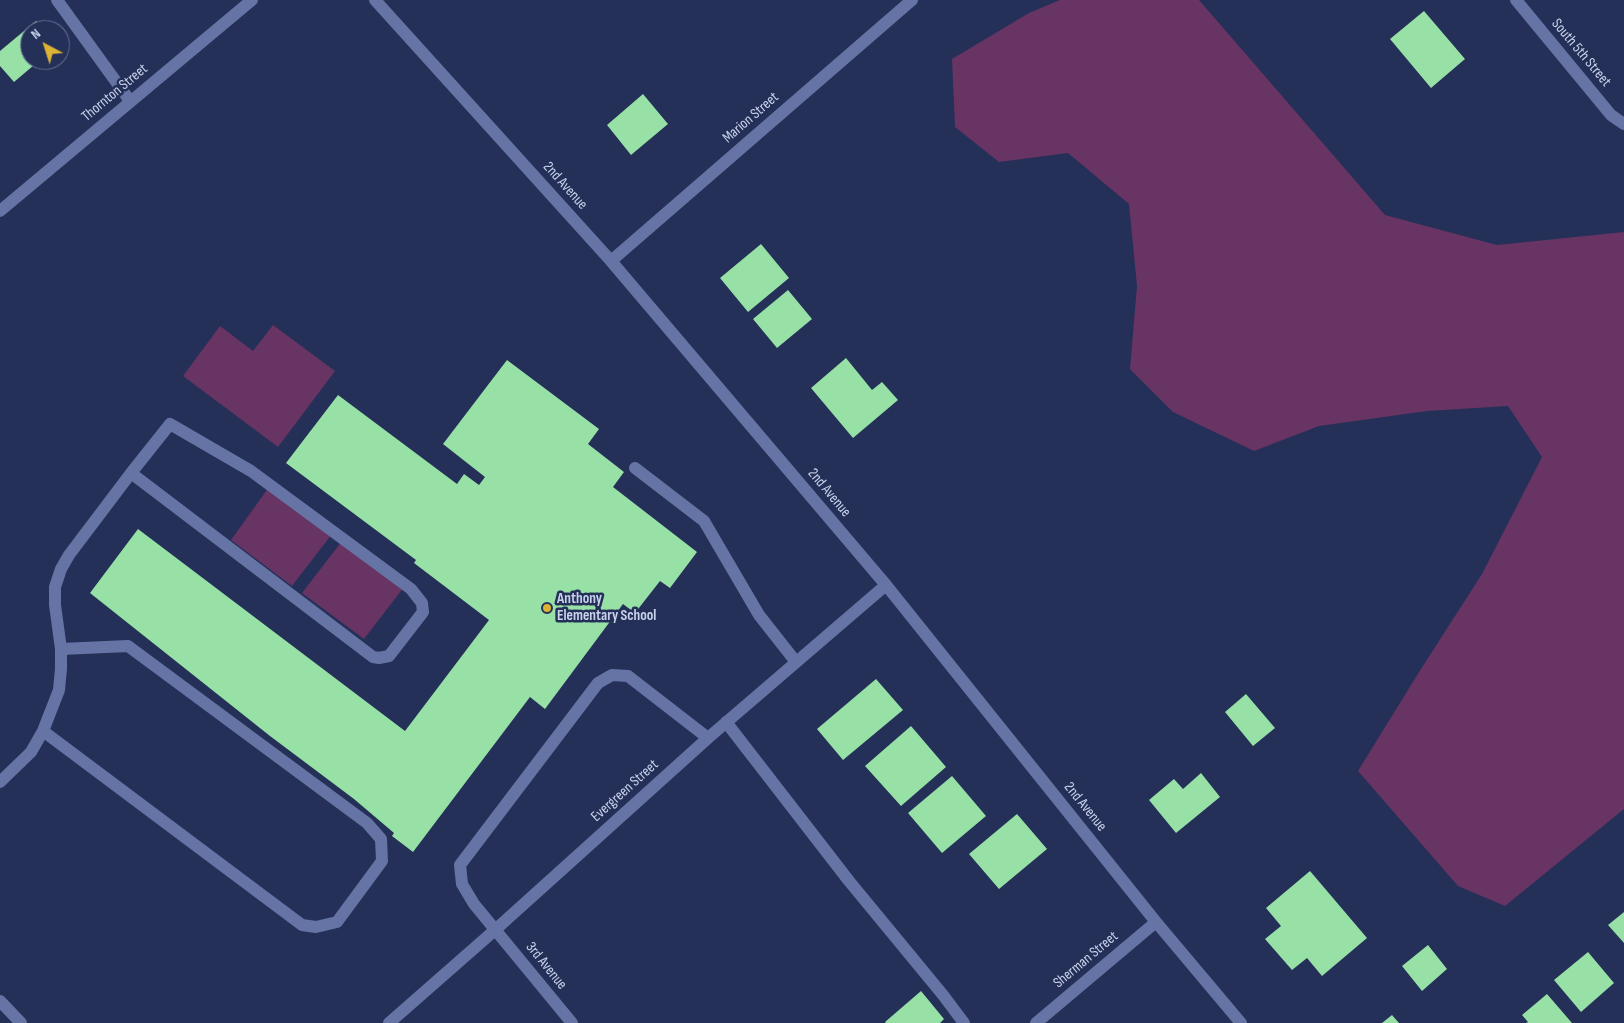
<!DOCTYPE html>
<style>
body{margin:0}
#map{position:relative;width:1624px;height:1023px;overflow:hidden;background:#243058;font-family:"Sofia Sans Condensed",sans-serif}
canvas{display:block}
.north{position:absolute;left:20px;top:20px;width:50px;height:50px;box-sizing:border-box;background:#243058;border:1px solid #667193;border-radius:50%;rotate:320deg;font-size:14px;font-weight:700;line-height:20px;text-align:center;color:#c9d2eb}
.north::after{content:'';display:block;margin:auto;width:18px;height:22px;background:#dbb233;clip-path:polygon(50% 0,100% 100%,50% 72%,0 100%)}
</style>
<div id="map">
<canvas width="1624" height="1023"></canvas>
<div class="north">N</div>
</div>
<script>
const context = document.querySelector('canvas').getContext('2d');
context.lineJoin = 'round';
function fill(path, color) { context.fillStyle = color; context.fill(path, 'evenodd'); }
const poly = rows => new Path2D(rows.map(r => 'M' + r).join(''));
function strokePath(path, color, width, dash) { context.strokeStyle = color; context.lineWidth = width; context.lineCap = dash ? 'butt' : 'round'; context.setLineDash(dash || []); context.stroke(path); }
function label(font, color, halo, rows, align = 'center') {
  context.font = font + ' "Sofia Sans Condensed",sans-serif'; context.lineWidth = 5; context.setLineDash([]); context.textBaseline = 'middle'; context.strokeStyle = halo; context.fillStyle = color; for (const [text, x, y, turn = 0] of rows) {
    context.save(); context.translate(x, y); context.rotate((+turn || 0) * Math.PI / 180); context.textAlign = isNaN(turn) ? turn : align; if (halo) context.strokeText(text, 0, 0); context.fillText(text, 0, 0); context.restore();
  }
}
fill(poly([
 [1060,0,1199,0,1385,215,1497,245,1624,232,1624,809,1505,906,1458,886,1358,771,1419,672,1482,574,1542,457,1508,406,1427,411,1319,426,1254,451,1173,412,1130,369,1137,286,1129,204,1068,153,999,162,955,127,952,59,1029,13],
 [273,325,335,371,278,447,183,376,220,326,253,351],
 [269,487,332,534,292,586,231,540],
 [342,541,404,587,364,639,302,593]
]), '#673463');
fill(poly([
 [1424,11,1465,59,1431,88,1390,39],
 [36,21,44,30,30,30,30,60,40,60,14,82,0,66,0,51],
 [643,94,668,124,631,155,607,125],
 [761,244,789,278,748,312,720,278],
 [788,290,812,319,777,348,753,319],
 [846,358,872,390,882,382,898,400,853,438,811,388],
 [507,360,599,429,588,444,624,472,613,487,697,552,670,588,660,581,635,613,623,604,545,709,530,697,413,852,392,836,394,833,354,799,270,736,90,593,138,529,405,731,489,620,414,563,416,560,286,463,338,395,457,484,464,474,479,485,485,477,443,444],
 [876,679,903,710,843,760,817,729],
 [1246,694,1275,728,1253,746,1225,712],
 [911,726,946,767,901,806,865,766],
 [1201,773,1220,797,1176,833,1149,800,1174,779,1183,789],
 [952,776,986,816,942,853,908,813],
 [1017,814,1047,849,999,889,969,854],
 [1310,871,1367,938,1322,976,1307,958,1292,970,1265,939,1281,926,1266,908],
 [1624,912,1624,943,1608,925],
 [1428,945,1447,969,1422,991,1402,966],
 [1588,952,1614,983,1581,1012,1554,980],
 [921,991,944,1019,940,1023,886,1023,885,1022],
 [1547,994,1572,1023,1526,1023,1528,1022,1522,1015],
 [1392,1015,1399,1023,1382,1023]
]), '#97e0a6');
strokePath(poly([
 [57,0,130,101],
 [375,0,611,261,886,585,1156,922,1241,1023],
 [1516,0,1611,115,1624,124],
 [0,211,252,0],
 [611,261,912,0],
 [635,468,704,521,759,615,796,662],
 [726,722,849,881,943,995,964,1023],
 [43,731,302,925,316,927,337,922,382,861,381,839,367,823,128,646,61,649],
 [0,782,31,752,43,731,59,690,61,669,61,649,55,605,55,587,61,569,69,555,131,473,170,424,251,471,411,589,422,603,423,612,389,656,379,658,373,657,131,473],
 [0,1001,21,1023],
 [389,1023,495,930,708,738,886,585],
 [572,1023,474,904,462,884,460,865,598,683,612,675,628,676,708,738],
 [1036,1023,1156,922]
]), '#6574a4', 12);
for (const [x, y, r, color] of [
 [547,608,5,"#dbb233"]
]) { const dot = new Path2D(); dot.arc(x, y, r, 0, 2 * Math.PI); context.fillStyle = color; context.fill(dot); strokePath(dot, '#243058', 2); }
label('15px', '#c9d2eb', '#243058', [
 ["South 5th Street",1581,53,50],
 ["Thornton Street",115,93,-40],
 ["Marion Street",751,118,-41],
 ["2nd Avenue",565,186,48],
 ["2nd Avenue",829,493,50],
 ["Evergreen Street",625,791,-42],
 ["2nd Avenue",1085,807,51],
 ["Sherman Street",1086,960,-40],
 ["3rd Avenue",546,966,51]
]);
label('bold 15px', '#c9d2eb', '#243058', [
 ["Anthony",557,599],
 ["Elementary School",557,616]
], 'left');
</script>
